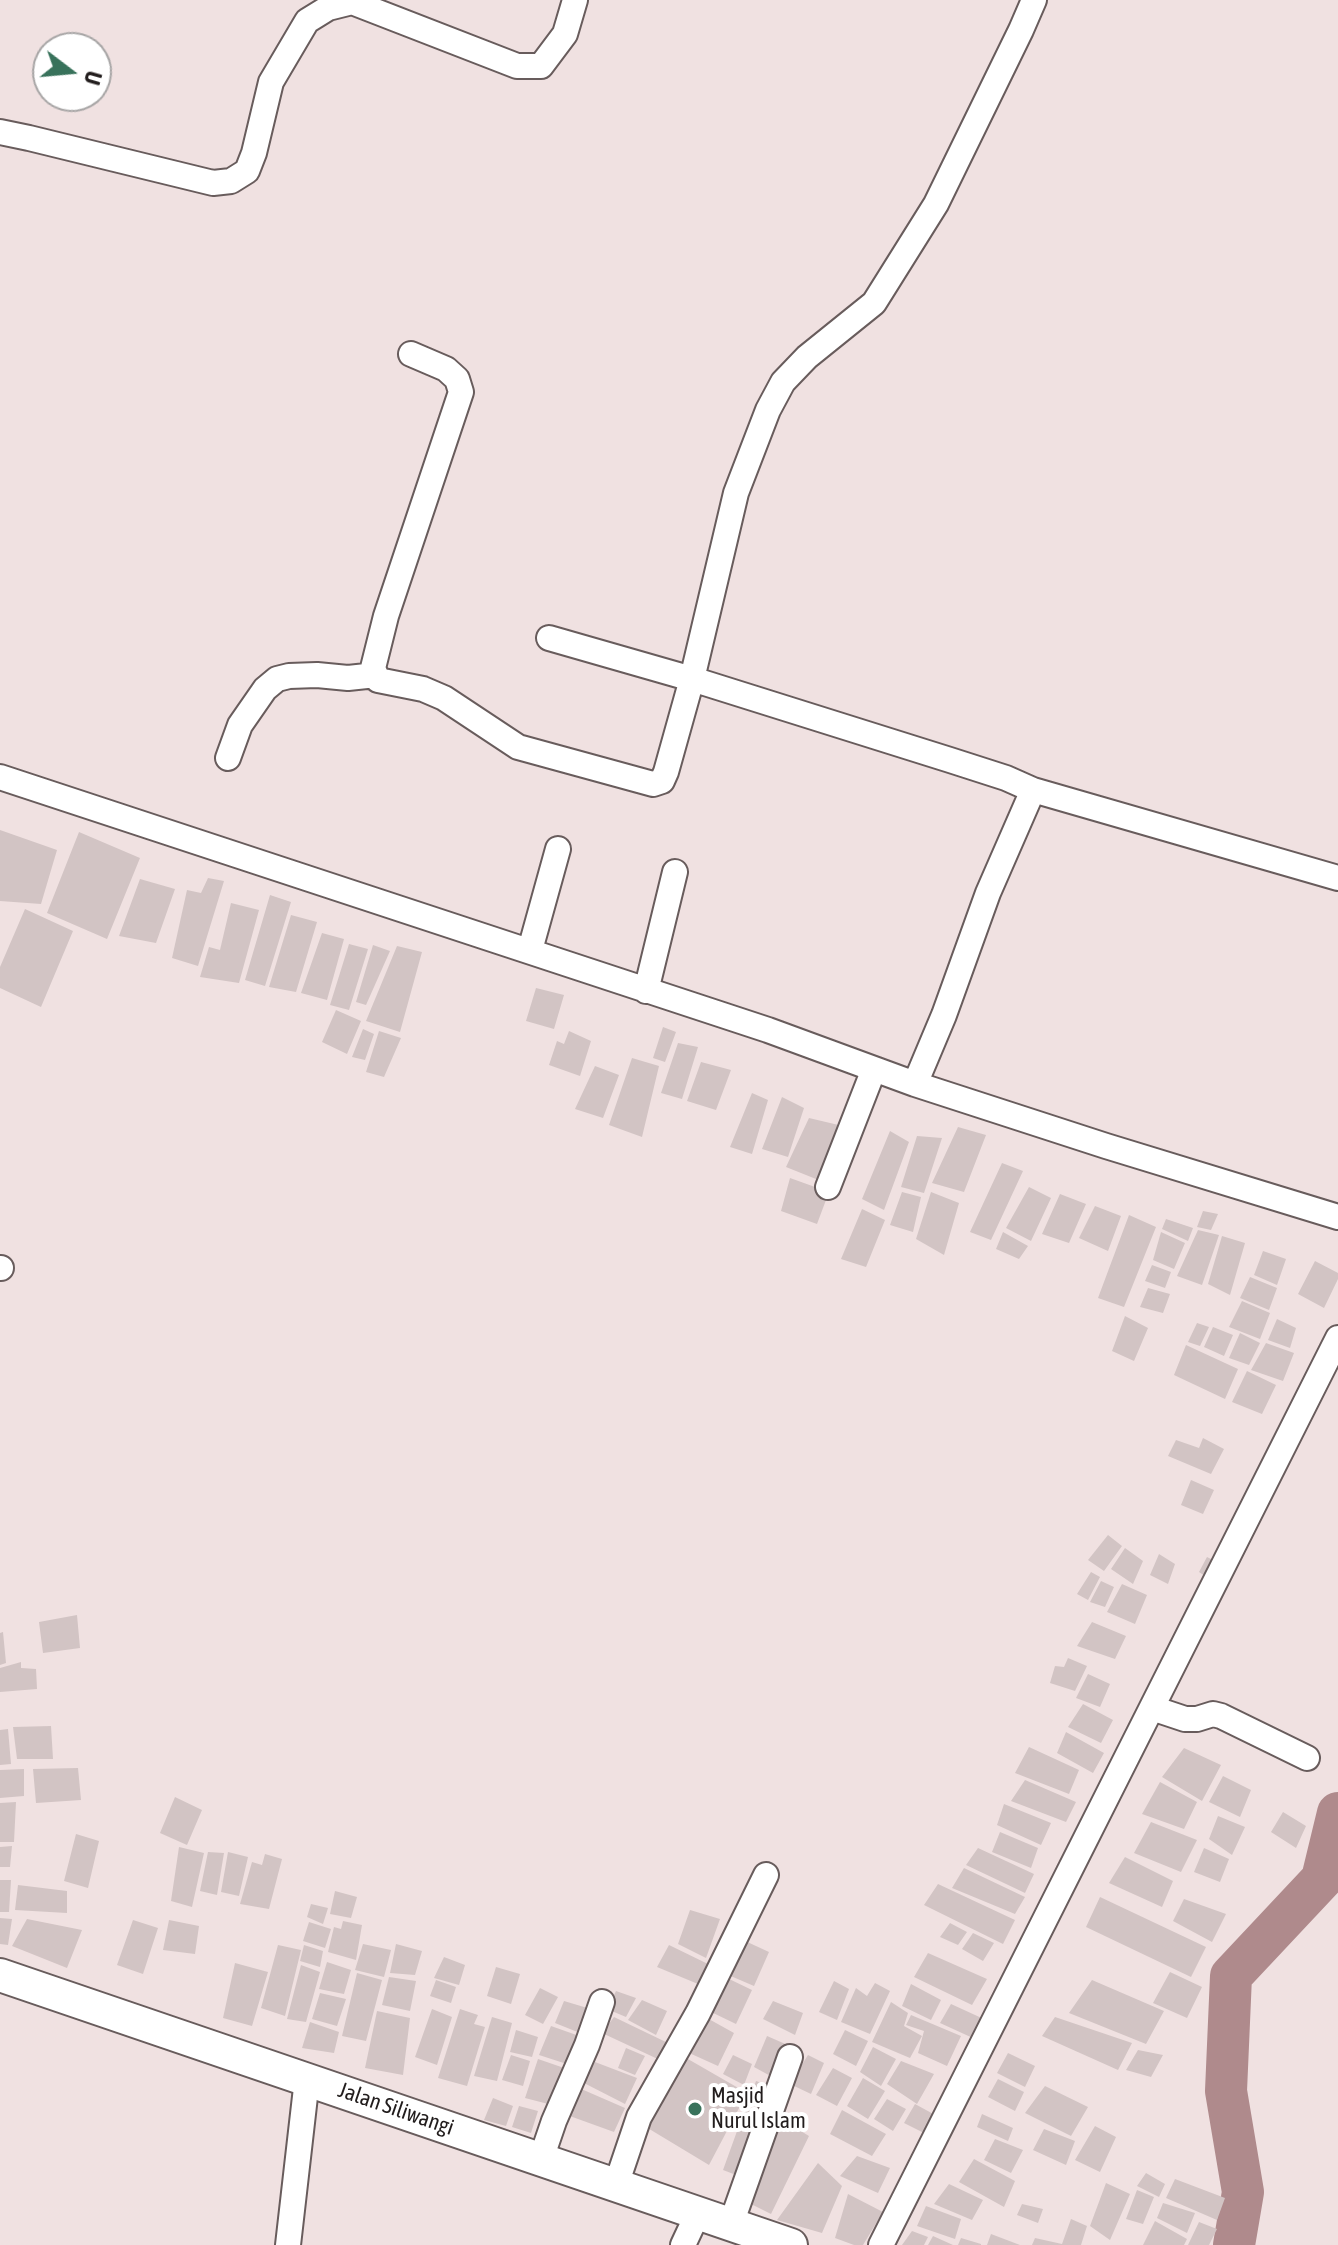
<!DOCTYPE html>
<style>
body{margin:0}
#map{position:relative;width:1338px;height:2245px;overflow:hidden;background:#f0e1e1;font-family:"Asap Condensed",sans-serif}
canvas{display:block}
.north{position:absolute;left:32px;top:32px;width:80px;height:80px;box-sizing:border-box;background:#fff;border:2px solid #a7a5a5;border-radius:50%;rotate:106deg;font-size:22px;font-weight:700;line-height:32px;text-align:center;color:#221d1d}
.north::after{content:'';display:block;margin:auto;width:28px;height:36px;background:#38725b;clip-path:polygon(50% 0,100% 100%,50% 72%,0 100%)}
</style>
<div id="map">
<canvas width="1338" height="2245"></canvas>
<div class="north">U</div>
</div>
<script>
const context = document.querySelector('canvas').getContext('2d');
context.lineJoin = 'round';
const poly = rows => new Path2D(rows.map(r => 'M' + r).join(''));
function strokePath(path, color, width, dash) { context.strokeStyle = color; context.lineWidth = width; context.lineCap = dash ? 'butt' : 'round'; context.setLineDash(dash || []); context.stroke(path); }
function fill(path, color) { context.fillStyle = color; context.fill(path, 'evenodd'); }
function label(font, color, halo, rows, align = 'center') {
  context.font = font + ' "Asap Condensed",sans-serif'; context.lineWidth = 8; context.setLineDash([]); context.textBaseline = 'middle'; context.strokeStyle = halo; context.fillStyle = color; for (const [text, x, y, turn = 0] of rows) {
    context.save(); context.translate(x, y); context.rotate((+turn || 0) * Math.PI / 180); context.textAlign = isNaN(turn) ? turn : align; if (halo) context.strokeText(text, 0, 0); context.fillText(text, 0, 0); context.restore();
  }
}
strokePath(poly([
 [1234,2245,1243,2192,1226,2091,1231,1976,1322,1879,1338,1813]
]), '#af8a8c', 42);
fill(poly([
 [0,830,57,850,41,904,0,901],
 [79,832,140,858,107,939,47,913],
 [208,878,224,881,198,966,172,958,187,890,201,893],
 [140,879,175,889,156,943,119,936],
 [270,895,291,902,265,986,245,980],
 [231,903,259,910,239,983,200,977,209,947,220,950],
 [25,909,73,931,41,1007,0,988,0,967],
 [291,915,317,922,296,992,269,987],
 [322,933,344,939,327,1000,301,993],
 [349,944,368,949,349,1010,330,1005],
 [373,945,390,951,366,1005,356,1002],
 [397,946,422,952,400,1032,366,1021],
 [536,988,564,995,554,1029,526,1021],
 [336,1010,361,1021,347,1054,322,1042],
 [663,1027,676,1032,665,1062,653,1058],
 [363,1029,374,1034,365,1060,352,1057],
 [379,1031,401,1038,384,1077,366,1072],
 [569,1031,591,1041,580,1076,549,1065,557,1041,564,1044],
 [678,1043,698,1047,682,1099,661,1093],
 [632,1058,659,1066,642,1137,609,1125],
 [701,1062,731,1070,716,1110,687,1101],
 [595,1066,619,1075,603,1118,575,1109],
 [752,1093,768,1100,752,1154,730,1147],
 [782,1097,804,1108,788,1157,762,1149],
 [809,1118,847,1127,826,1183,786,1167],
 [958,1127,986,1135,964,1192,932,1183],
 [890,1131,909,1142,884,1210,862,1199],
 [917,1136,942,1138,924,1193,901,1187],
 [1002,1163,1023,1171,991,1240,970,1232],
 [790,1178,829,1192,817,1224,781,1211],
 [1029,1187,1051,1198,1031,1241,1006,1228],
 [902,1192,921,1197,913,1232,890,1225],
 [931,1192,959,1203,944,1255,916,1239],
 [1060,1194,1086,1204,1069,1243,1042,1234],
 [1095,1206,1121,1216,1108,1251,1079,1238],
 [862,1209,885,1220,866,1267,841,1259],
 [1203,1211,1218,1214,1211,1230,1197,1227],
 [1129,1215,1156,1227,1124,1307,1098,1298],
 [1166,1219,1193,1228,1188,1241,1162,1229],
 [1198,1230,1219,1235,1202,1285,1177,1276],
 [1003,1232,1028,1246,1019,1259,996,1249],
 [1161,1232,1185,1243,1174,1269,1153,1260],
 [1222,1236,1245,1243,1230,1295,1208,1284],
 [1263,1251,1286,1259,1277,1285,1254,1275],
 [1315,1261,1338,1273,1338,1279,1324,1308,1298,1294],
 [1152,1265,1171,1272,1165,1288,1145,1281],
 [1250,1277,1277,1288,1269,1310,1240,1298],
 [1148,1288,1170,1294,1163,1313,1140,1307],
 [1242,1301,1270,1313,1260,1339,1229,1327],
 [1125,1316,1148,1328,1134,1361,1112,1351],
 [1277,1319,1296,1328,1290,1348,1268,1340],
 [1197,1323,1209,1327,1200,1346,1188,1342],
 [1213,1327,1233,1335,1224,1356,1204,1347],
 [1240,1333,1260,1343,1249,1365,1229,1358],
 [1266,1343,1294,1353,1283,1381,1251,1370],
 [1186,1345,1238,1369,1225,1399,1174,1375],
 [1247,1371,1276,1385,1262,1414,1232,1402],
 [1203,1438,1224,1449,1211,1474,1168,1456,1176,1440,1199,1448],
 [1191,1480,1214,1490,1203,1514,1181,1505],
 [1108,1535,1122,1546,1104,1571,1088,1560],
 [1125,1548,1143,1561,1133,1584,1111,1569],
 [1159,1554,1175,1564,1168,1584,1150,1575],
 [1207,1557,1219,1563,1211,1580,1199,1572],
 [1091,1572,1100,1577,1088,1600,1077,1594],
 [1101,1581,1114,1587,1105,1607,1090,1602],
 [1122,1584,1147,1595,1135,1624,1107,1612],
 [77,1615,80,1648,43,1653,39,1622],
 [1092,1622,1126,1636,1115,1659,1077,1646],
 [3,1632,6,1663,0,1665,0,1633],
 [1068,1658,1087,1666,1075,1691,1050,1683,1055,1666,1064,1667],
 [21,1662,21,1668,36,1669,37,1689,0,1692,0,1668],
 [1088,1674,1110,1684,1100,1707,1076,1698],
 [1083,1704,1113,1720,1101,1743,1068,1727],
 [51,1726,53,1759,17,1759,13,1727],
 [8,1729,11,1764,0,1765,0,1730],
 [1066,1732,1104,1753,1093,1773,1057,1753],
 [1029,1747,1079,1770,1069,1794,1015,1773],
 [1184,1748,1221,1765,1202,1801,1162,1777],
 [78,1768,81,1800,36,1803,33,1769],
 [24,1769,24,1796,0,1798,0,1770],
 [1223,1776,1251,1790,1240,1817,1209,1802],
 [1025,1780,1076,1802,1066,1822,1011,1801],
 [1160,1782,1197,1802,1184,1829,1142,1814],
 [175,1797,202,1810,187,1845,160,1833],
 [16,1802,14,1842,0,1842,0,1803],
 [1004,1804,1051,1823,1041,1845,997,1825],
 [1283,1812,1306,1826,1296,1848,1271,1832],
 [1218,1816,1245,1827,1232,1855,1209,1839],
 [1151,1822,1197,1840,1181,1872,1134,1853],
 [1000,1832,1038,1848,1031,1868,992,1852],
 [76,1834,99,1841,88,1888,64,1881],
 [12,1846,10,1867,0,1867,0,1847],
 [179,1847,204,1853,192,1907,171,1901],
 [978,1848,1034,1874,1025,1893,966,1865],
 [1204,1848,1229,1859,1220,1882,1194,1872],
 [208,1852,224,1853,217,1895,200,1891],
 [228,1852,248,1857,239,1896,221,1892],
 [265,1854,282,1859,269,1909,240,1904,252,1862,262,1865],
 [1125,1857,1173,1881,1162,1907,1109,1883],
 [964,1868,1025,1897,1015,1914,952,1888],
 [0,1880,11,1880,9,1912,0,1912],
 [938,1884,1015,1920,1003,1944,924,1905],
 [18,1885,67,1891,67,1913,15,1910],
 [335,1891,357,1897,351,1918,330,1914],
 [1100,1897,1206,1947,1191,1977,1086,1927],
 [1184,1899,1226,1914,1212,1942,1173,1921],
 [311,1904,328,1908,323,1924,307,1917],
 [690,1910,720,1919,706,1958,678,1944],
 [0,1918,12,1919,8,1945,0,1944],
 [27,1919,82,1930,67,1968,12,1946],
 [133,1920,158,1928,143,1974,117,1965],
 [169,1920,199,1926,195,1954,163,1950],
 [343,1921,362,1925,356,1960,328,1952,334,1927,341,1929],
 [309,1922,331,1929,325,1948,303,1941],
 [950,1923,967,1932,958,1945,940,1937],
 [973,1933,994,1943,983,1961,962,1949],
 [743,1940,769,1952,754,1986,726,1974],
 [363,1944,391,1950,384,1977,355,1970],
 [396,1944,422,1951,415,1975,390,1973],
 [278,1945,301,1950,285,2016,261,2008],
 [304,1945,323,1951,320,1967,300,1961],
 [669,1945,708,1964,698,1984,657,1967],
 [928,1953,987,1979,972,2005,914,1977],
 [444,1957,465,1965,459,1985,434,1978],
 [327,1962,351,1970,344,1994,319,1989],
 [235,1963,268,1972,252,2026,223,2018],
 [301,1965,320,1972,306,2022,287,2019],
 [496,1967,520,1974,511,2004,487,1996],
 [1170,1972,1202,1987,1187,2018,1153,2003],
 [357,1973,382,1980,366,2041,342,2036],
 [389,1977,416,1981,410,2011,382,2005],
 [725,1977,752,1990,736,2024,707,2010],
 [436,1980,456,1987,451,2003,430,1996],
 [1092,1980,1164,2011,1146,2044,1069,2013],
 [834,1981,849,1989,837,2020,819,2012],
 [875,1983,890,1991,870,2034,841,2022,856,1988,867,1996],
 [911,1984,941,2000,931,2020,902,2006],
 [540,1988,558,1997,543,2024,525,2015],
 [616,1991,636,1998,626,2017,607,2009],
 [320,1993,346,1999,337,2026,312,2019],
 [642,2000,667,2011,656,2035,628,2020],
 [564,2001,594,2010,585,2035,555,2023],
 [773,2001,803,2013,795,2035,763,2019],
 [891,2002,908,2013,904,2026,922,2036,910,2058,872,2042],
 [951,2004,986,2020,975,2039,940,2023],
 [432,2009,452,2017,437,2065,415,2057],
 [460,2009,478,2015,474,2024,485,2027,467,2086,438,2078],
 [377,2011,410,2018,403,2075,365,2068],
 [911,2015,961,2036,947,2066,918,2053,924,2031,906,2025],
 [492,2017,512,2023,497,2081,474,2076],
 [614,2017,670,2044,662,2061,602,2033],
 [1055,2017,1132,2043,1118,2070,1042,2036],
 [707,2018,734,2033,718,2066,687,2052],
 [310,2022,339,2032,334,2053,302,2048],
 [551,2026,585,2038,573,2066,539,2055],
 [516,2030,538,2037,532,2057,510,2052],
 [845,2030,868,2041,856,2066,833,2054],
 [767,2036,790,2046,776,2079,754,2067],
 [873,2047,896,2059,881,2086,860,2072],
 [626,2048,645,2056,635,2075,618,2068],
 [1138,2050,1163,2055,1151,2077,1126,2070],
 [1008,2053,1035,2066,1025,2087,997,2073],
 [511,2055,530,2061,523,2086,502,2080],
 [681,2055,747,2093,709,2165,641,2124],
 [733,2055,752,2064,744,2085,723,2074],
 [808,2055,824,2063,811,2094,790,2084],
 [538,2059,570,2070,556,2106,525,2098],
 [901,2061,934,2074,917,2104,887,2084],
 [595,2062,637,2078,625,2104,584,2083],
 [833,2068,852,2078,837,2106,816,2095],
 [863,2078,885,2091,868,2119,847,2106],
 [998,2079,1024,2092,1015,2111,988,2097],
 [756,2081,774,2087,766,2109,748,2104],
 [1045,2086,1088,2107,1071,2136,1025,2113],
 [579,2088,625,2108,614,2132,567,2115],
 [493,2098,513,2106,506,2126,484,2120],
 [887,2099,906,2109,893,2131,874,2119],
 [915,2104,937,2116,928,2135,904,2123],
 [519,2106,538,2111,531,2133,512,2127],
 [745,2109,765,2114,744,2178,723,2170],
 [842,2110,886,2134,872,2156,830,2134],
 [982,2114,1013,2128,1008,2141,977,2127],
 [776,2116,809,2136,771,2214,747,2202],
 [1095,2126,1116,2137,1100,2172,1075,2160],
 [1044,2129,1075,2141,1066,2165,1033,2150],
 [995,2139,1023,2150,1011,2173,984,2160],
 [857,2156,890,2168,878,2193,840,2176],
 [974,2159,1015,2181,1004,2207,959,2182],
 [818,2163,842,2186,822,2233,777,2220],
 [1146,2173,1165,2184,1159,2197,1137,2186],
 [1175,2179,1225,2198,1217,2220,1166,2198],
 [1106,2183,1130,2194,1110,2240,1090,2226],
 [949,2184,983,2200,972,2220,934,2204],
 [1137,2190,1154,2197,1143,2224,1126,2219],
 [848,2194,883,2212,863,2245,854,2245,835,2238],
 [1163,2203,1195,2213,1187,2233,1157,2218],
 [1022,2204,1043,2209,1038,2223,1017,2215],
 [926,2206,961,2219,955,2239,917,2226],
 [1071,2219,1087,2226,1081,2245,1032,2245,1035,2238,1062,2244],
 [1155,2221,1187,2239,1184,2245,1143,2245],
 [1199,2222,1217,2229,1209,2245,1188,2245],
 [912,2231,928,2237,924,2245,902,2245],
 [991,2234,1020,2245,987,2245],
 [933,2236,953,2245,928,2245],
 [961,2238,981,2244,981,2245,958,2245]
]), '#d2c4c4');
const minor = poly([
 [0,132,29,138,213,183,231,181,247,171,254,153,271,82,307,21,328,8,352,2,517,66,541,66,565,34,575,0],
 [411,354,446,369,457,379,461,392,386,616,373,668,378,680,423,689,444,698,518,747,653,784,662,781,666,772,692,679,736,493,768,410,783,382,807,357,874,303,936,204,1021,30,1034,0],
 [549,638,692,679,950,760,1006,778,1033,790],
 [228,758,240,725,265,689,277,679,289,676,317,675,348,678,376,675],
 [0,777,768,1030,915,1084,1106,1146,1338,1217],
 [530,950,558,849],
 [646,991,675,872],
 [915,1084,944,1015,988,893,1033,790,1338,878],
 [828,1187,874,1069],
 [0,1268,1,1268],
 [1152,1708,1185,1719,1197,1719,1213,1714,1221,1716,1307,1758],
 [541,2159,554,2121,587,2045,602,2002],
 [616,2185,639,2117,698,2013,766,1875],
 [731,2224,790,2057],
 [288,2245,307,2079],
 [683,2245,698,2213],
 [881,2245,1338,1338]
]);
const major = poly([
 [0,1975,791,2245]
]);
strokePath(minor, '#685c5c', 28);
strokePath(major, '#685c5c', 36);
strokePath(minor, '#fff', 24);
strokePath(major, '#fff', 32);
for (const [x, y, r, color] of [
 [695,2109,8,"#38725b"]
]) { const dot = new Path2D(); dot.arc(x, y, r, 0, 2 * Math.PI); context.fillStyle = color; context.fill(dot); strokePath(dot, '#fff', 3); }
label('22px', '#221d1d', '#fff', [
 ["Masjid",711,2096],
 ["Nurul Islam",711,2121]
], 'left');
label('22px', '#221d1d', '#fff', [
 ["Jalan Siliwangi",396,2109,19]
]);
</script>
